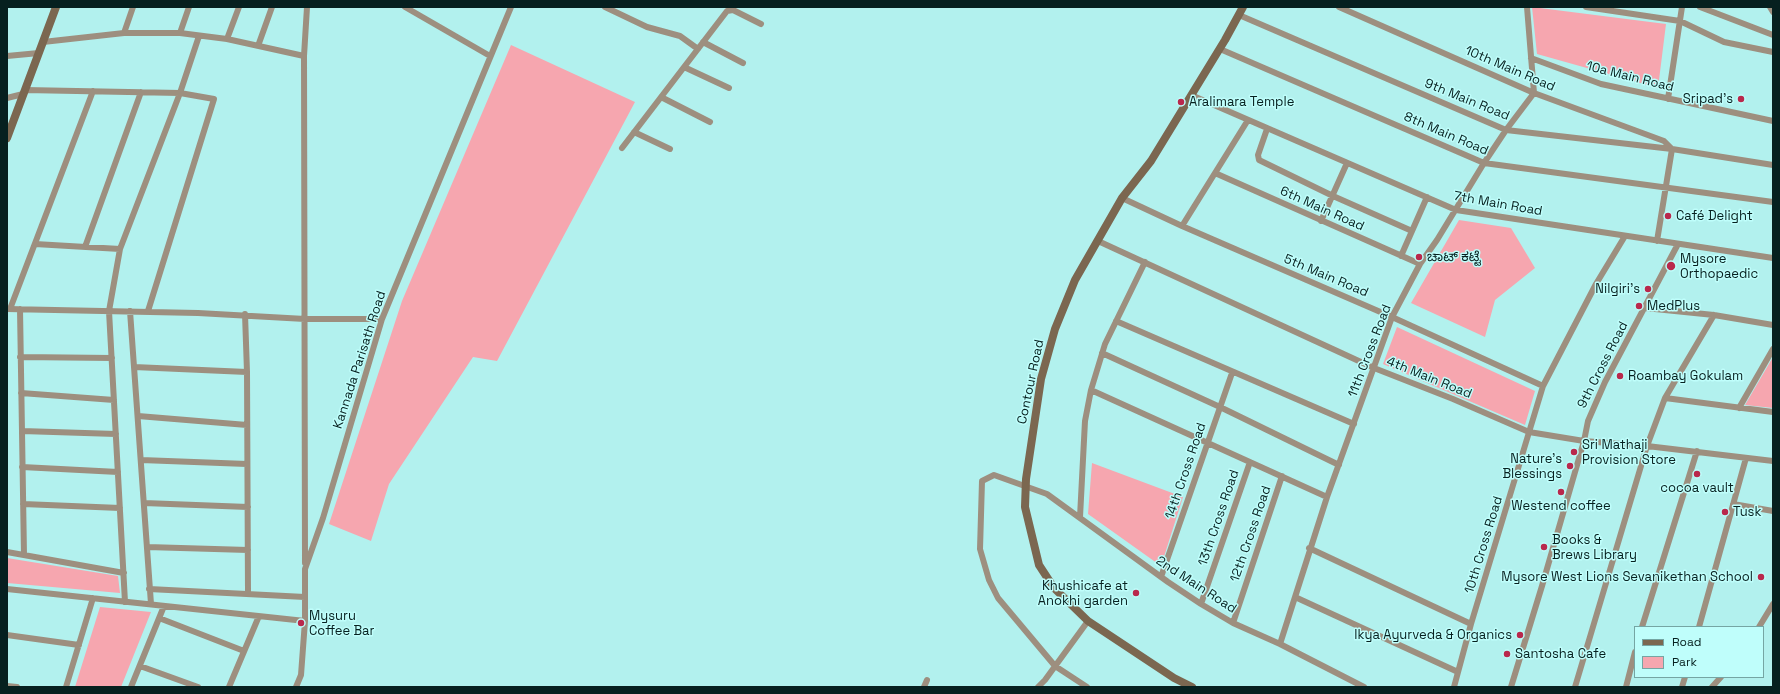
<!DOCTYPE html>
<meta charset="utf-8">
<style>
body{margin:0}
#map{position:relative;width:1780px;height:694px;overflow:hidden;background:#b2f1ee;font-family:"Space Grotesk",sans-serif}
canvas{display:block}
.frame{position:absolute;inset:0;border:8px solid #06201f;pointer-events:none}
.legend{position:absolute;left:1634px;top:626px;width:130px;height:52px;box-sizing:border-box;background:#bffefb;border:1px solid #75a5a3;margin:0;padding:5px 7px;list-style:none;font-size:12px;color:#06201f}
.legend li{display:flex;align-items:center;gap:8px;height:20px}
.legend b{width:20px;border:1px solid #75a5a3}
</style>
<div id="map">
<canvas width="1780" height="694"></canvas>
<div class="frame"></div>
<ul class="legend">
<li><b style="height:5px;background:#7b6750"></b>Road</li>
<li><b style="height:11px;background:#f6a6af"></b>Park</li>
</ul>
</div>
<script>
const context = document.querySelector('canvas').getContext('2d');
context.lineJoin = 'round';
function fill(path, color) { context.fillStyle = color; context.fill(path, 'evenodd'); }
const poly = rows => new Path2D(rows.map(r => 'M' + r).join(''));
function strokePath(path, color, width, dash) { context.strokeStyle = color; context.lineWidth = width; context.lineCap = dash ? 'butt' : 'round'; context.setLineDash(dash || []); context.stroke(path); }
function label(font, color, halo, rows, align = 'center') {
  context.font = font + ' "Space Grotesk","Noto Sans Kannada",sans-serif'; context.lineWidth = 3; context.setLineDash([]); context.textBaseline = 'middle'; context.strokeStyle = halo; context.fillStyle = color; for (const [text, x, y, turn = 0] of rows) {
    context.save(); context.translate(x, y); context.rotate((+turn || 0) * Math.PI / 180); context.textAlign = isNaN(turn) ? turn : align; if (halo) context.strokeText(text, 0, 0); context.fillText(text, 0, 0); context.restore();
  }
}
fill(poly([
 [1532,7,1666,24,1658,88,1537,54],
 [511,45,635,102,497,361,473,357,389,484,371,541,329,524,402,301],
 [1459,220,1511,228,1535,268,1495,300,1485,337,1411,303],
 [1397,327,1535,391,1525,425,1383,364],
 [1773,357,1773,408,1745,405],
 [1092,463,1183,497,1161,566,1088,514],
 [7,558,118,576,120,593,7,583],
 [100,607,151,612,121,687,75,687]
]), '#f6a6af');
strokePath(poly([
 [405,7,490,56],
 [605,7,647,27,680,36,698,49],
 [1339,7,1534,93,1664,141,1672,149,1657,241],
 [1527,7,1534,93],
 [1586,7,1680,21,1724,42,1773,52],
 [1700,7,1773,35],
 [1770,7,1773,12],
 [1239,15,1506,130,1672,149,1773,165],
 [124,33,133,7],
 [180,33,189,7],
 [227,39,239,7],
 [43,42,124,33,180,33,227,39,304,56],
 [703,42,743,63],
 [258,46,272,7],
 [1220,49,1484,163,1773,202],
 [7,56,39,53],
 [1531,58,1601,84,1773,121],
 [684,67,729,88],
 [25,90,180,93,214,99,148,311],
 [1191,95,1456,210,1773,258],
 [661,97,710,122],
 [7,98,23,94],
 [1668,99,1682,7],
 [1267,129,1258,155,1259,160,1333,196,1412,231],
 [634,132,670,149],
 [622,148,727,11,733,10,761,24],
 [1215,173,1420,264],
 [1122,198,1182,226,1392,317,1543,386],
 [1321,221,1347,163],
 [1182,226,1248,120],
 [1098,241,1374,368,1453,399,1529,432,1584,441,1647,446,1773,461],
 [35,244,120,249],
 [85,247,141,92],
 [1401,256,1427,197],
 [1645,308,1714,315,1773,325],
 [7,309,198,313,305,319,382,319],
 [10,309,93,91],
 [20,309,24,555],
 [130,311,151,604],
 [245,314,247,372,248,593],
 [1116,321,1354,424],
 [1102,353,1220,407,1339,465],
 [20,357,112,358],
 [134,367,247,372],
 [1091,390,1327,497],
 [21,393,114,400],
 [1665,398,1773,412],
 [1739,408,1773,349],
 [138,416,247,425],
 [22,431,116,434],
 [141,460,247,464],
 [22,467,118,472],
 [144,503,248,507],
 [23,504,120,508],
 [1733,504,1773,511],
 [1080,517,1085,421,1091,390,1105,344,1145,262],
 [147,547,248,550],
 [1309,548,1471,624],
 [7,552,124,573],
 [305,563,304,56,307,7],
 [1161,577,1232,373],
 [7,589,305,621],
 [149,589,305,597],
 [1295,597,1458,672],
 [125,602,109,311,120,249,180,93,199,36],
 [1201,604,1250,462],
 [159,618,244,651],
 [1233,623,1282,476],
 [1642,627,1697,451],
 [1699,627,1746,458],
 [1759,627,1773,604],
 [7,635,79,645],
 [1280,644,1327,497,1392,317,1420,264,1437,240,1484,163,1506,130,1534,93],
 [140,666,198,687],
 [7,686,17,687],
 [66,687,93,598],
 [131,687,164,606],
 [229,687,259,616],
 [296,687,301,675,305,621,305,569,323,518,382,319,511,7],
 [924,687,927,680],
 [1038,687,1045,680,1088,621],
 [1087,687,1055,666,998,598,989,580,980,549,982,481,994,475,1047,494,1168,582,1201,604,1233,623,1280,644,1364,687],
 [1454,687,1471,624,1543,386,1596,284,1625,236],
 [1511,687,1542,586,1584,441,1588,421,1605,382,1678,244],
 [1575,687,1647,446,1665,398,1714,315],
 [1626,687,1635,652],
 [1682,687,1685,677],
 [1712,687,1721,677]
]), '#9d8f7f', 6);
strokePath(poly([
 [7,138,56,7],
 [1192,687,1174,678,1088,621,1054,588,1039,565,1025,507,1026,479,1041,379,1055,329,1075,280,1122,198,1151,161,1225,40,1243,7]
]), '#7b6750', 8);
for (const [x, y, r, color] of [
 [1741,99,4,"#b9284c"],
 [1181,102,4,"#b9284c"],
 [1668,216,4,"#b9284c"],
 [1419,257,4,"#b9284c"],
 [1671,266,5,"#b9284c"],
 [1648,289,4,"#b9284c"],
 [1639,306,4,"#b9284c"],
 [1620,376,4,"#b9284c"],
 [1574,452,4,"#b9284c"],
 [1570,466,4,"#b9284c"],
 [1697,474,4,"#b9284c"],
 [1561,492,4,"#b9284c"],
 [1725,512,4,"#b9284c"],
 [1544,547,4,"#b9284c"],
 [1761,577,4,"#b9284c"],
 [1136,593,4,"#b9284c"],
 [301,623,4,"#b9284c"],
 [1520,635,4,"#b9284c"],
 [1507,654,4,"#b9284c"]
]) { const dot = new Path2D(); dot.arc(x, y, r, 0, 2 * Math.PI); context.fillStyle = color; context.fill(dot); strokePath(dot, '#bffefb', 1.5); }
label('13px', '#06201f', '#bffefb', [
 ["10th Main Road",1510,69,23],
 ["10a Main Road",1630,77,14],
 ["9th Main Road",1467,100,22],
 ["8th Main Road",1446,134,23],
 ["7th Main Road",1498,204,10],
 ["6th Main Road",1322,209,24],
 ["5th Main Road",1326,276,23],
 ["11th Cross Road",1370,351,-69],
 ["Kannada Parisath Road",360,360,-72],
 ["9th Cross Road",1603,365,-63],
 ["4th Main Road",1429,378,22],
 ["Contour Road",1031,382,-78],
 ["14th Cross Road",1186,471,-71],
 ["13th Cross Road",1219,518,-71],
 ["12th Cross Road",1251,534,-71],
 ["10th Cross Road",1484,545,-73],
 ["2nd Main Road",1196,585,33]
]);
label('13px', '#06201f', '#bffefb', [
 ["Sripad's",1733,99,"right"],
 ["Aralimara Temple",1189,102],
 ["Café Delight",1676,216],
 ["ಚಾಟ್ ಕಟ್ಟೆ",1427,257],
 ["Mysore",1680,259],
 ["Orthopaedic",1680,274],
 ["Nilgiri's",1640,289,"right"],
 ["MedPlus",1647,306],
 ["Roambay Gokulam",1628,376],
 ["Sri Mathaji",1582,445],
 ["Provision Store",1582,460],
 ["Nature's",1562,459,"right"],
 ["Blessings",1562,474,"right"],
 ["cocoa vault",1697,488,"center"],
 ["Westend coffee",1561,506,"center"],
 ["Tusk",1733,512],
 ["Books &",1552,540],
 ["Brews Library",1552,555],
 ["Mysore West Lions Sevanikethan School",1753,577,"right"],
 ["Khushicafe at",1128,586,"right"],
 ["Anokhi garden",1128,601,"right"],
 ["Mysuru",309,616],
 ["Coffee Bar",309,631],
 ["Ikya Ayurveda & Organics",1512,635,"right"],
 ["Santosha Cafe",1515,654]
], 'left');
</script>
